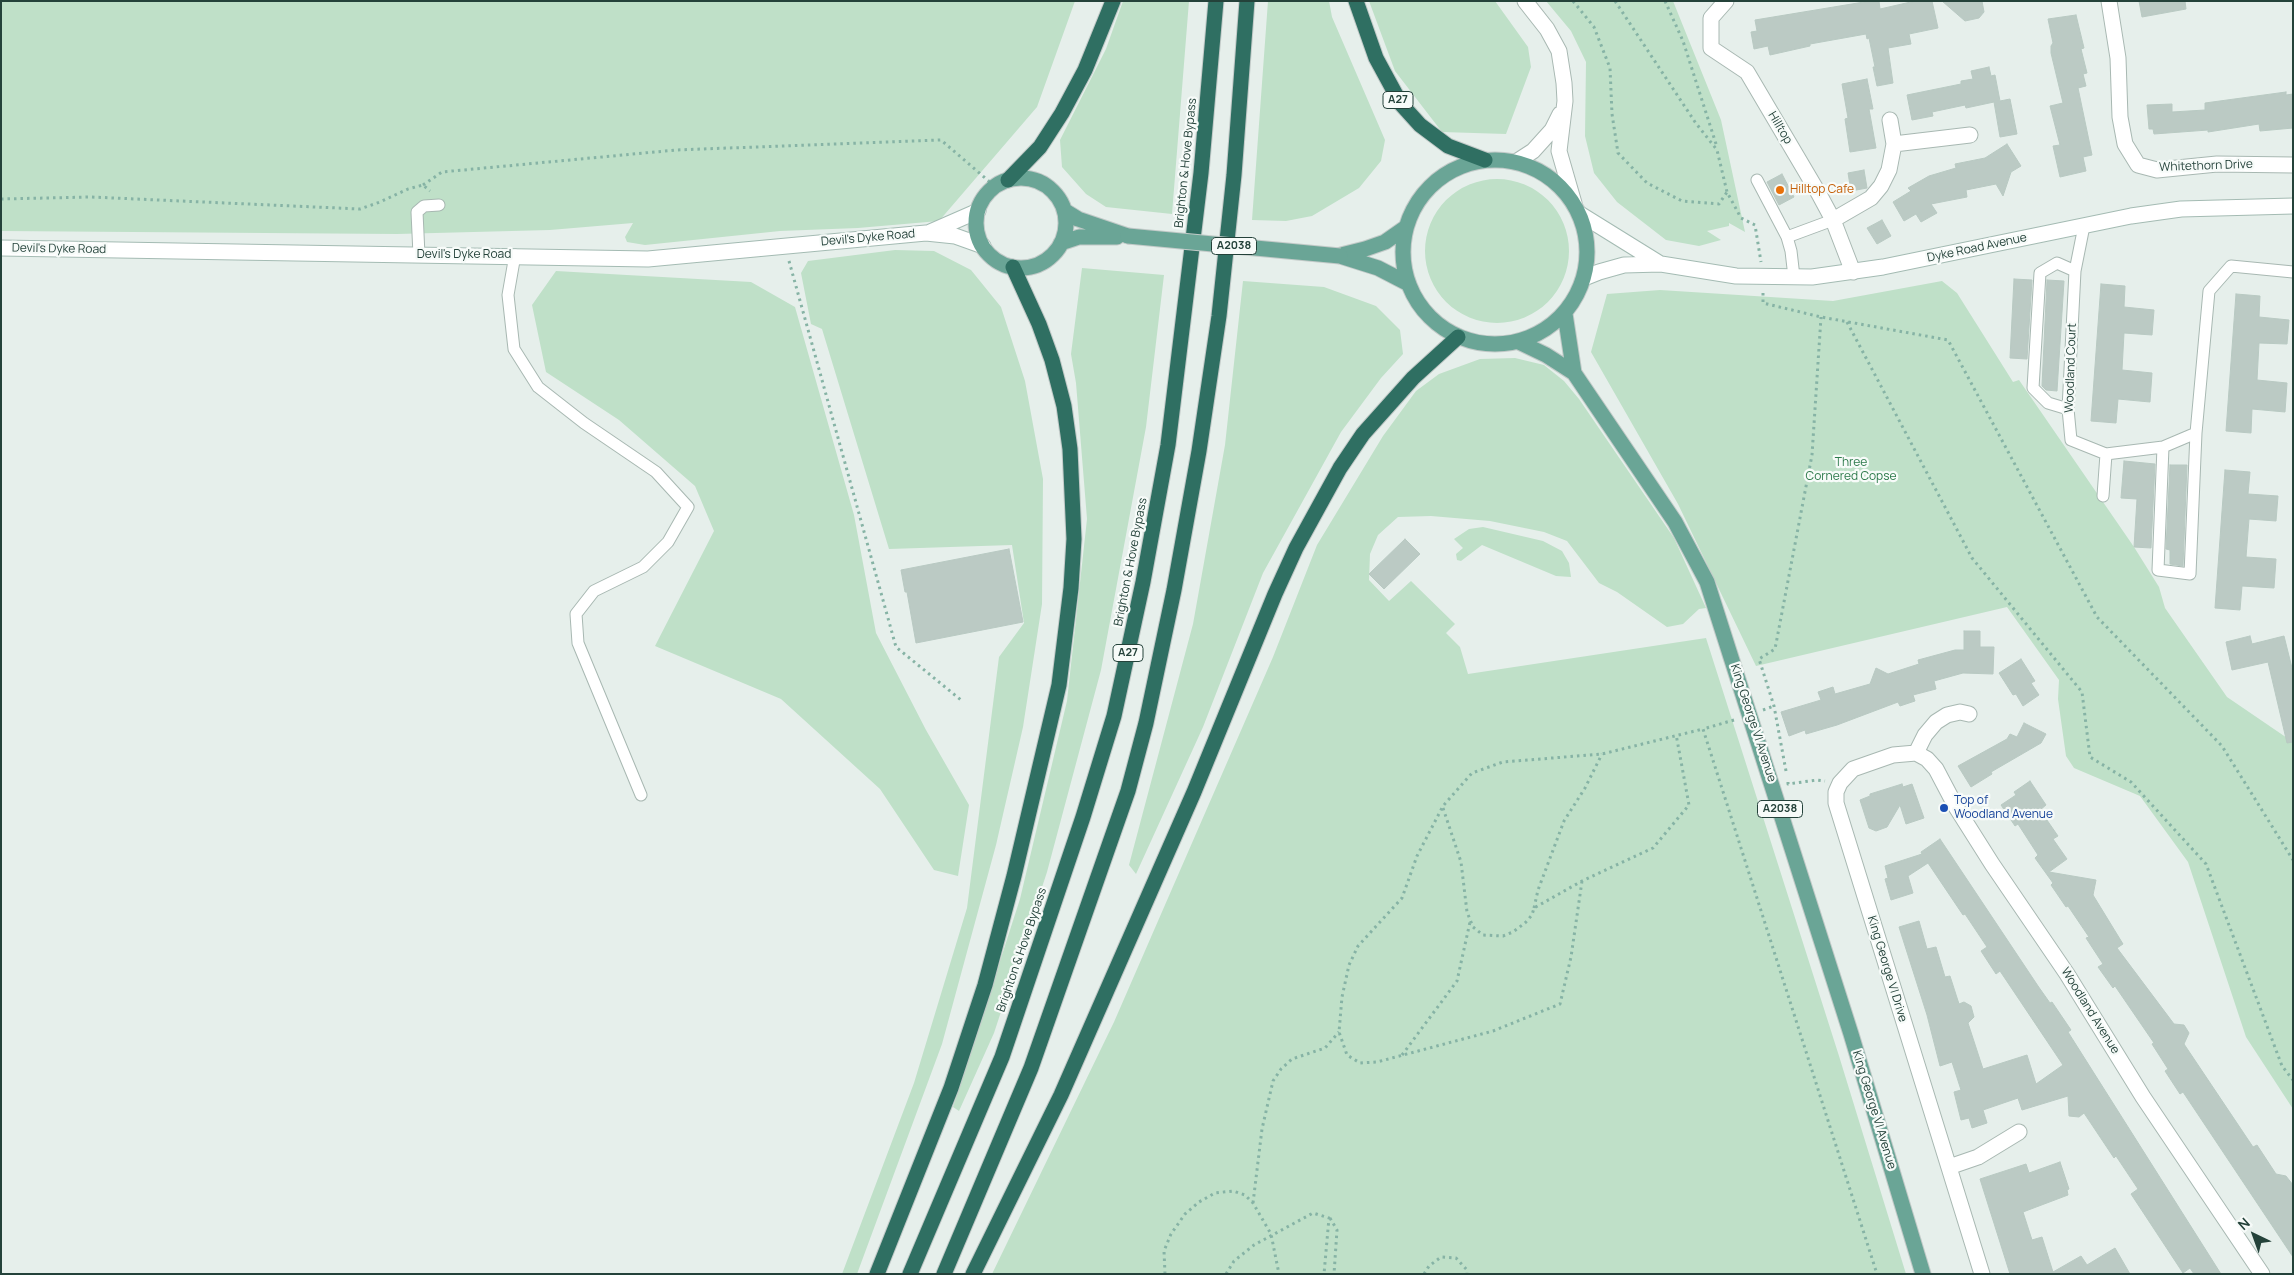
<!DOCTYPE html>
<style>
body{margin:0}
#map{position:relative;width:2294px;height:1275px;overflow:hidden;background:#e6efeb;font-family:Manrope,sans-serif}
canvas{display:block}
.frame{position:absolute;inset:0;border:2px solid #24423a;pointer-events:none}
.north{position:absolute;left:2229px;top:1210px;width:50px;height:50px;-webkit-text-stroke:4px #f7fbf9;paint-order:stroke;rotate:318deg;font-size:14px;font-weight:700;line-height:20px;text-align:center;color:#24423a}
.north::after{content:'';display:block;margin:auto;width:18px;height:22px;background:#24423a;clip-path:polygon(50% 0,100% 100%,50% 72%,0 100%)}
</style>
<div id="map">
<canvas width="2294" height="1275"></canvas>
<div class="frame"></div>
<div class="north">N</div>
</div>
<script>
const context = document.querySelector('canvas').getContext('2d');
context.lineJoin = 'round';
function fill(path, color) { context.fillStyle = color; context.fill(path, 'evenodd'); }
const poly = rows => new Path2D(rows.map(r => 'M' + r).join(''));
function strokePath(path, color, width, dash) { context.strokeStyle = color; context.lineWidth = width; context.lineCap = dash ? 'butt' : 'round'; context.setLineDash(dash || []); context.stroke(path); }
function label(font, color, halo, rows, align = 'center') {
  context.font = font + ' Manrope,sans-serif'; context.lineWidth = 4.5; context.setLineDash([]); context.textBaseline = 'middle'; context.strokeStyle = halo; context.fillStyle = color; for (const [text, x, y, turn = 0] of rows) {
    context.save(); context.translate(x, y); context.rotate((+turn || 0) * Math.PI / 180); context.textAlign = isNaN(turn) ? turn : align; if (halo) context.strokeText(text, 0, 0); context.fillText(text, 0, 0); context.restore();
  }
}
fill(poly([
 [1,1,1075,1,1037,107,939,221,858,228,780,231,645,245,627,242,625,237,633,223,550,230,397,234,1,231],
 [1123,1,1189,1,1172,214,1106,207,1086,194,1062,167,1060,140,1106,49],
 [1268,1,1329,1,1332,17,1385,140,1381,161,1359,188,1312,216,1286,221,1252,220],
 [1369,1,1495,1,1528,47,1531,67,1506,134,1442,132,1395,71],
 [1546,1,1673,1,1721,120,1745,232,1729,223,1729,226,1707,231,1721,240,1699,246,1666,240,1617,202,1594,173,1585,136,1586,62,1571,31],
 '1425 251a72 72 0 1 1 144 0a72 72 0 1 1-144 0Z',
 [895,250,934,251,971,270,1001,307,1025,381,1043,479,1042,604,1023,727,996,845,942,1044,857,1274,842,1274,914,1083,967,908,999,657,1024,623,1012,545,889,549,822,329,811,324,801,273,808,261],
 [1082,268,1164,275,1146,427,1101,670,1047,872,994,1033,959,1111,953,1107,1020,899,1067,701,1087,519,1076,383,1071,354],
 [556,271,751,282,795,307,854,515,876,633,926,730,969,805,958,876,934,870,880,789,781,699,655,646,714,531,695,486,619,420,546,372,532,305],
 [1243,281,1324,287,1376,306,1400,330,1403,354,1381,378,1341,432,1263,573,1203,727,1136,874,1129,865,1193,624,1225,445],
 [1942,281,1957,293,2013,382,2019,380,2134,547,2159,587,2165,608,2227,697,2293,742,2293,1109,2246,1037,2188,862,2140,796,2074,768,2066,756,2058,699,2059,680,2007,607,1756,666,1678,504,1591,352,1607,294,1660,290,1833,301],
 [1515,358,1544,365,1564,381,1579,399,1674,538,1706,608,1699,609,1683,624,1667,627,1617,592,1599,583,1567,541,1544,532,1490,521,1431,516,1398,517,1378,535,1370,554,1369,580,1389,601,1411,581,1455,624,1446,633,1460,647,1468,674,1706,638,1839,1056,1906,1274,992,1274,1114,1022,1273,657,1317,545,1383,436,1416,391,1439,374,1480,359],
 [1483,527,1543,541,1562,551,1569,563,1571,577,1556,576,1482,545,1461,561,1457,560,1456,554,1463,548,1454,539,1469,529]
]), '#bfe0c8');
const building = poly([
 [1870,1,1879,1,1880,9,1915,1,1932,1,1938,28,1909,34,1911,44,1888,48,1893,83,1877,86,1873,67,1875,67,1869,38,1867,39,1866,34,1810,44,1810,46,1770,55,1768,46,1754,49,1751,32,1757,31,1755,20,1870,1],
 [1942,1,1982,1,1984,12,1979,18,1965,21,1942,1],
 [2139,1,2185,1,2186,9,2142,17,2139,1],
 [2076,15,2084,48,2081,49,2087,73,2083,74,2086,86,2078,88,2092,155,2083,157,2086,171,2060,177,2053,146,2060,145,2050,106,2063,103,2051,53,2051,46,2053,43,2048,19,2076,15],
 [1989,67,1991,76,1995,75,2000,101,2010,99,2017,134,2000,137,1994,102,1966,108,1965,105,1932,112,1933,116,1912,120,1907,95,1961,84,1961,81,1973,79,1971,71,1989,67],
 [1867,79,1873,109,1869,109,1876,148,1850,152,1845,119,1848,118,1842,84,1867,79],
 [2286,92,2286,95,2293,94,2293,128,2260,131,2259,124,2208,132,2208,130,2154,134,2153,129,2149,129,2147,105,2172,104,2172,112,2205,110,2205,103,2286,92],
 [2007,144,2021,166,2011,172,2003,196,1996,184,1966,190,1967,197,1931,204,1937,213,1921,222,1916,214,1904,221,1893,202,1911,191,1908,188,1929,176,1956,168,1955,164,1985,158,2007,144],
 [1864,170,1867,188,1851,191,1848,173,1864,170],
 [1782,174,1794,197,1779,205,1767,182,1782,174],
 [1882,220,1891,236,1877,244,1867,228,1882,220],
 [2014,279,2032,280,2027,359,2010,358,2014,279],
 [2047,280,2064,281,2057,391,2046,390,2042,386,2047,280],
 [2101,284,2125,286,2124,307,2154,310,2152,335,2124,333,2122,370,2152,373,2150,402,2118,399,2116,423,2091,421,2101,284],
 [2236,294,2260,296,2259,317,2289,320,2287,344,2259,343,2257,380,2287,383,2285,412,2252,409,2251,433,2226,431,2236,294],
 [2124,461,2155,464,2151,548,2134,547,2137,499,2121,498,2124,461],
 [2170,465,2187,465,2183,566,2170,564,2170,550,2166,549,2170,465],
 [2225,470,2250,472,2248,494,2278,496,2276,521,2249,519,2246,557,2276,559,2274,588,2242,586,2240,610,2215,608,2225,470],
 [1405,539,1420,554,1384,589,1369,574,1405,539],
 [1009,549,1023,622,916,643,907,592,905,592,901,570,1009,549],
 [1964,631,1980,631,1980,647,1994,647,1993,674,1963,673,1934,681,1936,689,1913,695,1915,701,1900,706,1898,702,1837,725,1806,734,1805,730,1789,736,1781,712,1821,700,1818,692,1833,687,1835,694,1870,684,1876,668,1888,674,1919,664,1918,660,1955,650,1964,650,1964,631],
 [2250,636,2252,644,2284,636,2293,672,2293,742,2287,743,2268,662,2232,670,2226,642,2250,636],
 [2021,659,2035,681,2031,683,2039,695,2023,706,2016,694,2013,695,1999,673,2021,659],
 [2024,723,2046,734,2041,743,1991,772,1992,774,1971,787,1958,766,2007,739,2010,734,2017,737,2024,723],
 [2030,781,2046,805,2040,810,2058,836,2053,839,2067,859,2049,872,2096,880,2093,895,2123,944,2117,948,2174,1024,2184,1025,2189,1033,2184,1044,2253,1147,2257,1145,2276,1174,2286,1176,2293,1185,2293,1257,2183,1092,2180,1094,2165,1071,2168,1069,2152,1044,2154,1043,2115,986,2113,988,2098,967,2103,964,2086,938,2089,937,2068,906,2066,907,2051,885,2053,883,2035,858,2038,855,2018,824,2015,826,2001,805,2016,795,2014,792,2030,781],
 [1902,784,1903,787,1912,784,1924,818,1906,824,1900,805,1887,827,1876,831,1869,828,1860,800,1870,796,1870,794,1902,784],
 [1940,839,2038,986,2050,1003,2052,1002,2071,1030,2068,1032,2221,1274,2194,1274,2190,1268,2183,1273,2131,1194,2138,1189,2116,1156,2114,1158,2084,1113,2079,1117,2069,1116,2068,1096,2022,1110,2018,1098,1983,1110,1987,1123,1972,1128,1969,1118,1961,1120,1954,1092,1961,1090,1952,1062,1940,1066,1927,1015,1899,927,1919,921,1927,949,1936,947,1945,977,1950,976,1959,1004,1964,1002,1971,1006,1974,1017,1968,1023,1983,1069,2027,1055,2036,1084,2063,1065,2000,971,1996,974,1981,951,1987,947,1965,914,1963,915,1928,863,1908,876,1913,893,1891,900,1885,879,1888,878,1885,866,1922,854,1921,852,1940,839],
 [2060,1162,2069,1189,2067,1190,2068,1195,2023,1212,2032,1240,2042,1237,2053,1272,2081,1256,2087,1265,2115,1248,2130,1274,2010,1274,1980,1179,2026,1164,2029,1173,2060,1162]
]);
fill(building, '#bbcac4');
strokePath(building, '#b8c9c2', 1);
const lane = poly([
 [1757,180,1787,237,1791,251,1794,277],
 [2084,226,2075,271,2068,409,2071,440,2106,454,2163,447,2196,433],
 [1787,237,1833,220],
 [419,255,417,212,424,206,439,205],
 [515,255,508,295,514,349,538,387,584,423,656,472,688,507,668,542,643,567,594,591,576,614,578,643,641,795],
 [2068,409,2048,403,2033,388,2040,273,2057,263,2075,271],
 [2163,447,2158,570,2190,574,2196,433,2209,291,2231,266,2293,272],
 [2103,496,2106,454]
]);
const street = poly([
 [1525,1,1547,29,1559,51,1564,83,1565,101,1559,151,1574,203],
 [1726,1,1711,18,1711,48,1747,72,1819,194,1833,220,1853,272],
 [2109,1,2118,58,2120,117,2125,144,2138,165,2157,170,2217,164,2293,165],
 [1894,144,1970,135],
 [1516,162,1533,151,1552,130,1560,114],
 [1833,220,1871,198,1881,186,1889,170,1894,144,1890,120],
 [1916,753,1925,735,1936,722,1947,715,1960,712,1969,714],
 [1949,1167,1978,1157,2019,1132],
 [1982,1274,1836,803,1836,792,1840,783,1853,769,1893,755,1916,753,1927,759,1936,769,1956,807,1992,864,2067,974,2143,1097,2262,1274]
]);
const secondary = poly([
 [1580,214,1659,263],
 [930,232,978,211],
 [1,248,648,259,926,233,955,236,983,246],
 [1584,278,1599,272,1624,265,1661,264,1736,276,1812,277,1883,267,2131,216,2181,209,2293,206]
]);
const primary = poly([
 '1403 252a92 92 0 1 1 184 0a92 92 0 1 1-184 0Z',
 '976 223a45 45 0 1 1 90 0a45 45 0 1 1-90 0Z',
 [1065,211,1078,219,1128,236],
 [1061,243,1079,237,1117,237],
 [1341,255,1365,249,1385,242,1405,228],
 [1340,256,1378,268,1407,283],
 [1565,314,1574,373,1675,522,1707,582,1851,1034,1923,1274],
 [1519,342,1546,355,1574,373]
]);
const highway = poly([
 [1356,1,1376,58,1401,104,1420,125,1448,146,1485,160],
 [1008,180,1040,147,1062,113,1085,70,1113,1],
 [877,1274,951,1088,985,985,1014,876,1059,685,1071,588,1074,539,1070,449,1064,406,1052,360,1039,324,1013,267],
 [910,1274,1002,1057,1083,817,1114,716,1143,582,1168,445,1201,173,1216,1],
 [944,1274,1031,1068,1128,791,1146,723,1174,590,1199,451,1219,316,1234,175,1247,1],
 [973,1274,1061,1095,1194,792,1275,594,1296,548,1340,468,1363,434,1413,378,1458,337]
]);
strokePath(lane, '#a8b8b2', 13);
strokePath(street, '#a8b8b2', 17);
strokePath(secondary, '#a4bbb3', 17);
strokePath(primary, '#c2cac8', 17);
strokePath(highway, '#c2cac8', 17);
strokePath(poly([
 [1573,1,1594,27,1610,68,1612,114,1618,153,1647,183,1682,201,1719,204,1727,192],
 [1615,1,1695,122,1717,150,1727,192,1741,218,1755,225,1761,262],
 [1665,1,1683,41,1717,147],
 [423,185,442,172,676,150,941,140,991,183],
 [1,199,91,197,360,209,380,202,408,189,423,185,430,191],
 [789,261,896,647,961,700],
 [1763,293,1763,303,1821,317,1948,340,2097,617,2222,746,2293,860],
 [1847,322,1972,558,2082,692,2090,757,2131,782,2206,864,2282,1066,2293,1080],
 [1763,710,1774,706],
 [1734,720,1703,729,1877,1274],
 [1786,771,1774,706,1759,659,1775,649,1812,455,1821,317],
 [1788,782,1788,784,1817,780,1825,781],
 [1443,808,1461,862,1467,912,1473,927,1483,935,1503,936,1513,932,1525,923,1532,915,1534,908,1582,881,1653,848,1689,805,1676,734],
 [1582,881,1571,957,1560,1004,1493,1031,1377,1062,1360,1063,1347,1055,1339,1032,1342,997,1349,965,1358,946,1402,898,1417,856,1443,806,1472,773,1503,762,1602,754,1703,729],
 [1534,908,1538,890,1564,821,1585,788,1602,754],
 [1402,1055,1457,981,1470,922],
 [1253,1203,1262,1129,1273,1081,1281,1069,1292,1059,1325,1048,1339,1032],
 [1330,1218,1337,1230,1334,1274],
 [1165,1274,1164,1251,1171,1234,1185,1214,1199,1202,1215,1193,1233,1191,1245,1195,1253,1203,1271,1234,1279,1274],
 [1226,1274,1234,1261,1254,1245,1313,1213,1329,1218,1324,1274],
 [1424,1274,1429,1266,1441,1257,1456,1258,1467,1270,1467,1274]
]), '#86b3a5', 3, [2.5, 4]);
strokePath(lane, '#fff', 11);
strokePath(street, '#fff', 15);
strokePath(secondary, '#fff', 15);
strokePath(primary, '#6aa596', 15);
strokePath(highway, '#2f6f62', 15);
const primaryBridge = poly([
 [1128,236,1340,256]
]);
strokePath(primaryBridge, '#c2cac8', 17, []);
strokePath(primaryBridge, '#6aa596', 15);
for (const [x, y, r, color] of [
 [1780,190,5,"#e8710a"],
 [1944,808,5,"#1a4fb4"]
]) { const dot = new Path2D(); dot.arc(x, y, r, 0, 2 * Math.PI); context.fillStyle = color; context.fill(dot); strokePath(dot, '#f7fbf9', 2); }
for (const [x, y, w] of [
 [1398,100,30],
 [1234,246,45],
 [1128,653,30],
 [1780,809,45]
]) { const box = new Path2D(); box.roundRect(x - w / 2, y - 8.5, w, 17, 4); context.fillStyle = '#f7fbf9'; context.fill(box); strokePath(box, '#24423a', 1); }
label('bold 11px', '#24423a', null, [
 ["A27",1398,100],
 ["A2038",1234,246],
 ["A27",1128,653],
 ["A2038",1780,809]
]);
label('12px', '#24423a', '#f7fbf9', [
 ["Hilltop",1780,128,59],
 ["Brighton & Hove Bypass",1186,163,-84],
 ["Whitethorn Drive",2206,166,-2],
 ["Devil's Dyke Road",868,238,-5],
 ["Dyke Road Avenue",1977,248,-12],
 ["Devil's Dyke Road",59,249,1],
 ["Devil's Dyke Road",464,255],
 ["Woodland Court",2071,368,-88],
 ["Brighton & Hove Bypass",1131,562,-79],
 ["King George VI Avenue",1753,723,72],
 ["Brighton & Hove Bypass",1022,950,-71],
 ["King George VI Drive",1887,969,73],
 ["Woodland Avenue",2090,1011,58],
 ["King George VI Avenue",1874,1110,73]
]);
label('12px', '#c56008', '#f7fbf9', [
 ["Hilltop Cafe",1790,190]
], 'left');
label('12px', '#2d7a4b', '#f7fbf9', [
 ["Three",1851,463],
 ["Cornered Copse",1851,477]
]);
label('12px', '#164399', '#f7fbf9', [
 ["Top of",1954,801],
 ["Woodland Avenue",1954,815]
], 'left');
</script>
